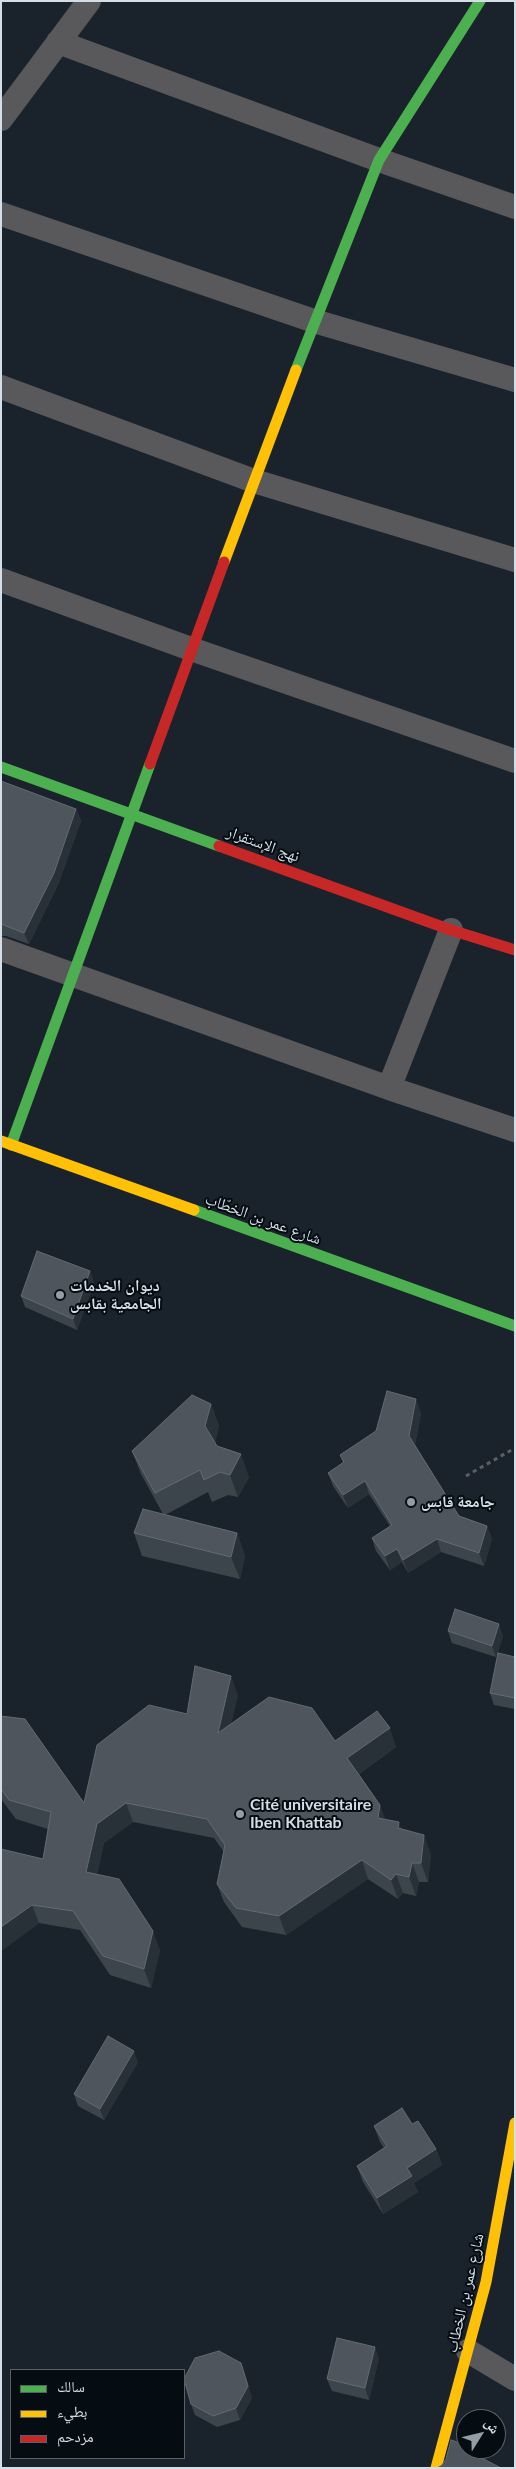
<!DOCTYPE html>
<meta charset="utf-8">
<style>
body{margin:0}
#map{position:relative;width:516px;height:2469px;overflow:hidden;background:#1a232b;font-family:Lato,"Noto Naskh Arabic",sans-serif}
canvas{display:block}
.frame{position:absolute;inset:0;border:2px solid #d4dee7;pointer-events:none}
.legend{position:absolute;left:10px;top:2369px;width:175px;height:90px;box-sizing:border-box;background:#060d12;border:1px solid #586167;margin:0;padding:6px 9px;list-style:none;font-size:15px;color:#d4dee7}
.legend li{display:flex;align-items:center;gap:10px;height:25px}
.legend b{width:25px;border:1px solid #586167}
.north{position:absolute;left:456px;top:2409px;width:50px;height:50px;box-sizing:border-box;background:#060d12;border:1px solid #586167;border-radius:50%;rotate:54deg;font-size:14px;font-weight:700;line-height:20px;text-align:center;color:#d4dee7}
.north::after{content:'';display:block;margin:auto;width:18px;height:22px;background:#939da5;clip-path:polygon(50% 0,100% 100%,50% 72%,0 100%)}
</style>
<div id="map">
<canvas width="516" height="2469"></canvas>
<div class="frame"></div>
<ul class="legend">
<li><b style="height:6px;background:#4caf50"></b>سالك</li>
<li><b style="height:6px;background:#ffc107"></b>بطيء</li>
<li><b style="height:6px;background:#c62828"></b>مزدحم</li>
</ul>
<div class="north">ش</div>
</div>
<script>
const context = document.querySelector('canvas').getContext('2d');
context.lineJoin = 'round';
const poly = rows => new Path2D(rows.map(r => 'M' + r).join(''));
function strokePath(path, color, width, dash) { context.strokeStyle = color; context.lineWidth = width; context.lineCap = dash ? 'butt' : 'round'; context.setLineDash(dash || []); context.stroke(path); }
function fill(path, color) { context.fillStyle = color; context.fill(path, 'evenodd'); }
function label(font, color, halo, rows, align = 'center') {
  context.font = font + ' Lato,"Noto Naskh Arabic",sans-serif'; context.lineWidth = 4; context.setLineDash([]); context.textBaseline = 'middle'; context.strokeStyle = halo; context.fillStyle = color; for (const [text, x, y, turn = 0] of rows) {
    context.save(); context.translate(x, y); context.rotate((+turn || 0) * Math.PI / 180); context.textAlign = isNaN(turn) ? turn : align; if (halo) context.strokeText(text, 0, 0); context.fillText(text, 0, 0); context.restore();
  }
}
strokePath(poly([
 [466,1476,515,1448]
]), '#5e5f63', 3, [4, 4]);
strokePath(poly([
 [58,42,379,160,515,207],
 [1,119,89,1],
 [1,214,314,321,515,380],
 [1,387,254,481,515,560],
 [1,580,191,649,515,761],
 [1,949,389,1088,515,1130],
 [389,1088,451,930],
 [468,2351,515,2379]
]), '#59595b', 24);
strokePath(poly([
 [296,370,379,160,480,1],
 [1,767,219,846],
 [11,1145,150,764],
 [194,1210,515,1326]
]), '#4caf50', 11);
strokePath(poly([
 [224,562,296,370],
 [1,1141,194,1210],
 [436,2468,486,2282,515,2123]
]), '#ffc107', 11);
strokePath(poly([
 [150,764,224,562],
 [219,846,451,930,515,950]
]), '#c62828', 11);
fill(poly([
 [1,781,76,809,81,821,58,885,29,944,6,936,1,936],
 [90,1271,94,1283,77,1330,25,1307,21,1296],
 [211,1404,219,1426,215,1442,217,1446,249,1477,238,1497,228,1495,212,1502,208,1492,165,1515,237,1533,245,1556,240,1579,142,1556,134,1533,163,1514,141,1474,132,1451],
 [421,1413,415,1445,459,1516,487,1526,492,1539,484,1566,441,1552,408,1573,402,1562,390,1570,376,1551,372,1538,390,1526,369,1494,348,1508,333,1486,328,1473,343,1463,340,1455],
 [448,1631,503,1636,496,1657,452,1643],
 [515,1657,515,1709,494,1705,490,1693],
 [238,1695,231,1723,335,1741,396,1747,359,1774,380,1805,385,1820,402,1829,431,1854,428,1882,419,1882,416,1896,403,1893,398,1899,368,1879,286,1935,242,1927,224,1902,217,1884,224,1852,214,1838,133,1822,104,1843,97,1874,160,1950,151,1988,110,1975,80,1930,39,1923,1,1951,1,1849,43,1859,48,1829,16,1819,1,1799,1,1716,84,1803,187,1714],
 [138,2062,104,2120,78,2106,74,2094],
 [412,2124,436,2149,442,2165,414,2183,418,2192,383,2214,363,2182,357,2166,384,2148,380,2142,374,2126],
 [379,2358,369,2400,332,2391,327,2379],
 [241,2363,252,2398,240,2420,217,2427,195,2415,191,2404]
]), '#3d454c');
fill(poly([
 [76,809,81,821,58,885,29,944,24,933],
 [90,1271,94,1283,77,1330,73,1319],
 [416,1399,421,1413,414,1449,409,1436],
 [211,1404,219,1426,214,1449,205,1426],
 [241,1454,249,1477,238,1497,230,1475],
 [365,1481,369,1494,348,1508,343,1495],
 [487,1526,492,1539,484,1566,479,1553],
 [237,1533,245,1556,240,1579,231,1557],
 [437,1539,441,1552,408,1573,403,1560],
 [397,1549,402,1562,390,1570,385,1556],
 [499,1624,503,1636,496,1657,492,1646],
 [231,1676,238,1695,225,1752,218,1733],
 [390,1728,396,1747,354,1777,347,1758],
 [126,1803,133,1822,104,1843,93,1891,86,1872,97,1824],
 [380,1805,387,1824,378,1818],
 [399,1822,406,1841,398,1828],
 [424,1835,431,1854,428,1882,421,1863],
 [362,1860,368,1879,286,1935,279,1916],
 [412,1863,419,1882,416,1896,409,1877],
 [396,1874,403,1893,398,1899,391,1880],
 [32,1905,39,1923,1,1951,1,1927],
 [153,1931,160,1950,151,1988,144,1969],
 [134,2051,138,2062,104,2120,100,2109],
 [436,2149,442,2165,414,2183,418,2192,383,2214,377,2198,407,2168],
 [375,2347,379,2358,369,2400,365,2388],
 [241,2363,252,2398,240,2420,236,2408],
 [473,2449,475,2449,479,2461,472,2453]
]), '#283038');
const building = poly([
 [1,781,76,809,54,873,24,933,1,924,1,781],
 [37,1251,90,1271,73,1319,21,1296,37,1251],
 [387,1391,416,1399,409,1436,459,1516,487,1526,479,1553,437,1539,403,1560,397,1549,385,1556,372,1538,392,1525,365,1481,343,1495,328,1473,344,1462,340,1455,376,1431,387,1391],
 [192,1395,211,1404,205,1426,217,1446,241,1454,230,1475,220,1472,204,1480,200,1470,155,1493,132,1451,192,1395],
 [143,1509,237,1533,231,1557,134,1533,143,1509],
 [455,1609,499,1624,492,1646,448,1631,455,1609],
 [498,1653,515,1657,515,1698,490,1693,498,1653],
 [195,1666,231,1676,218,1733,269,1697,312,1708,335,1741,377,1711,390,1728,347,1758,380,1805,378,1818,399,1822,398,1828,424,1835,421,1863,412,1863,409,1877,396,1874,391,1880,362,1860,279,1916,236,1908,217,1884,225,1845,207,1819,126,1803,97,1824,86,1872,119,1879,153,1931,144,1969,103,1956,73,1911,32,1905,1,1927,1,1849,43,1859,51,1812,9,1800,1,1789,1,1716,25,1719,84,1803,97,1745,149,1705,187,1714,195,1666],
 [108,2036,134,2051,100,2109,74,2094,108,2036],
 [402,2108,412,2124,418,2121,436,2149,407,2168,412,2176,377,2198,357,2166,387,2146,374,2126,402,2108],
 [337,2338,375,2347,365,2388,327,2379,337,2338],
 [219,2351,241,2363,248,2386,236,2408,213,2416,191,2404,184,2379,195,2358,219,2351],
 [451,2440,466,2445,466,2449,473,2449,472,2453,501,2468,437,2468,442,2465,446,2459,451,2440]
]);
fill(building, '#4e555c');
strokePath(building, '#636a72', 1);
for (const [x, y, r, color] of [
 [60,1295,5,"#939da5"],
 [411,1502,5,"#939da5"],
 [240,1814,5,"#939da5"]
]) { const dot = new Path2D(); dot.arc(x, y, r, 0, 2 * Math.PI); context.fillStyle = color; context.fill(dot); strokePath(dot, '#060d12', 2); }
label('16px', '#d4dee7', '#060d12', [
 ["نهج الإستقرار",263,844,20],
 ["شارع عمر بن الخطّاب",263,1219,20],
 ["شارع عمر بن الخطاب",465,2293,-77]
]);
label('bold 16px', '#d4dee7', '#060d12', [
 ["ديوان الخدمات",70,1286],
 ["الجامعية بقابس",70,1304],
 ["جامعة قابس",421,1502],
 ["Cité universitaire",250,1805],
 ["Iben Khattab",250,1823]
], 'left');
</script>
